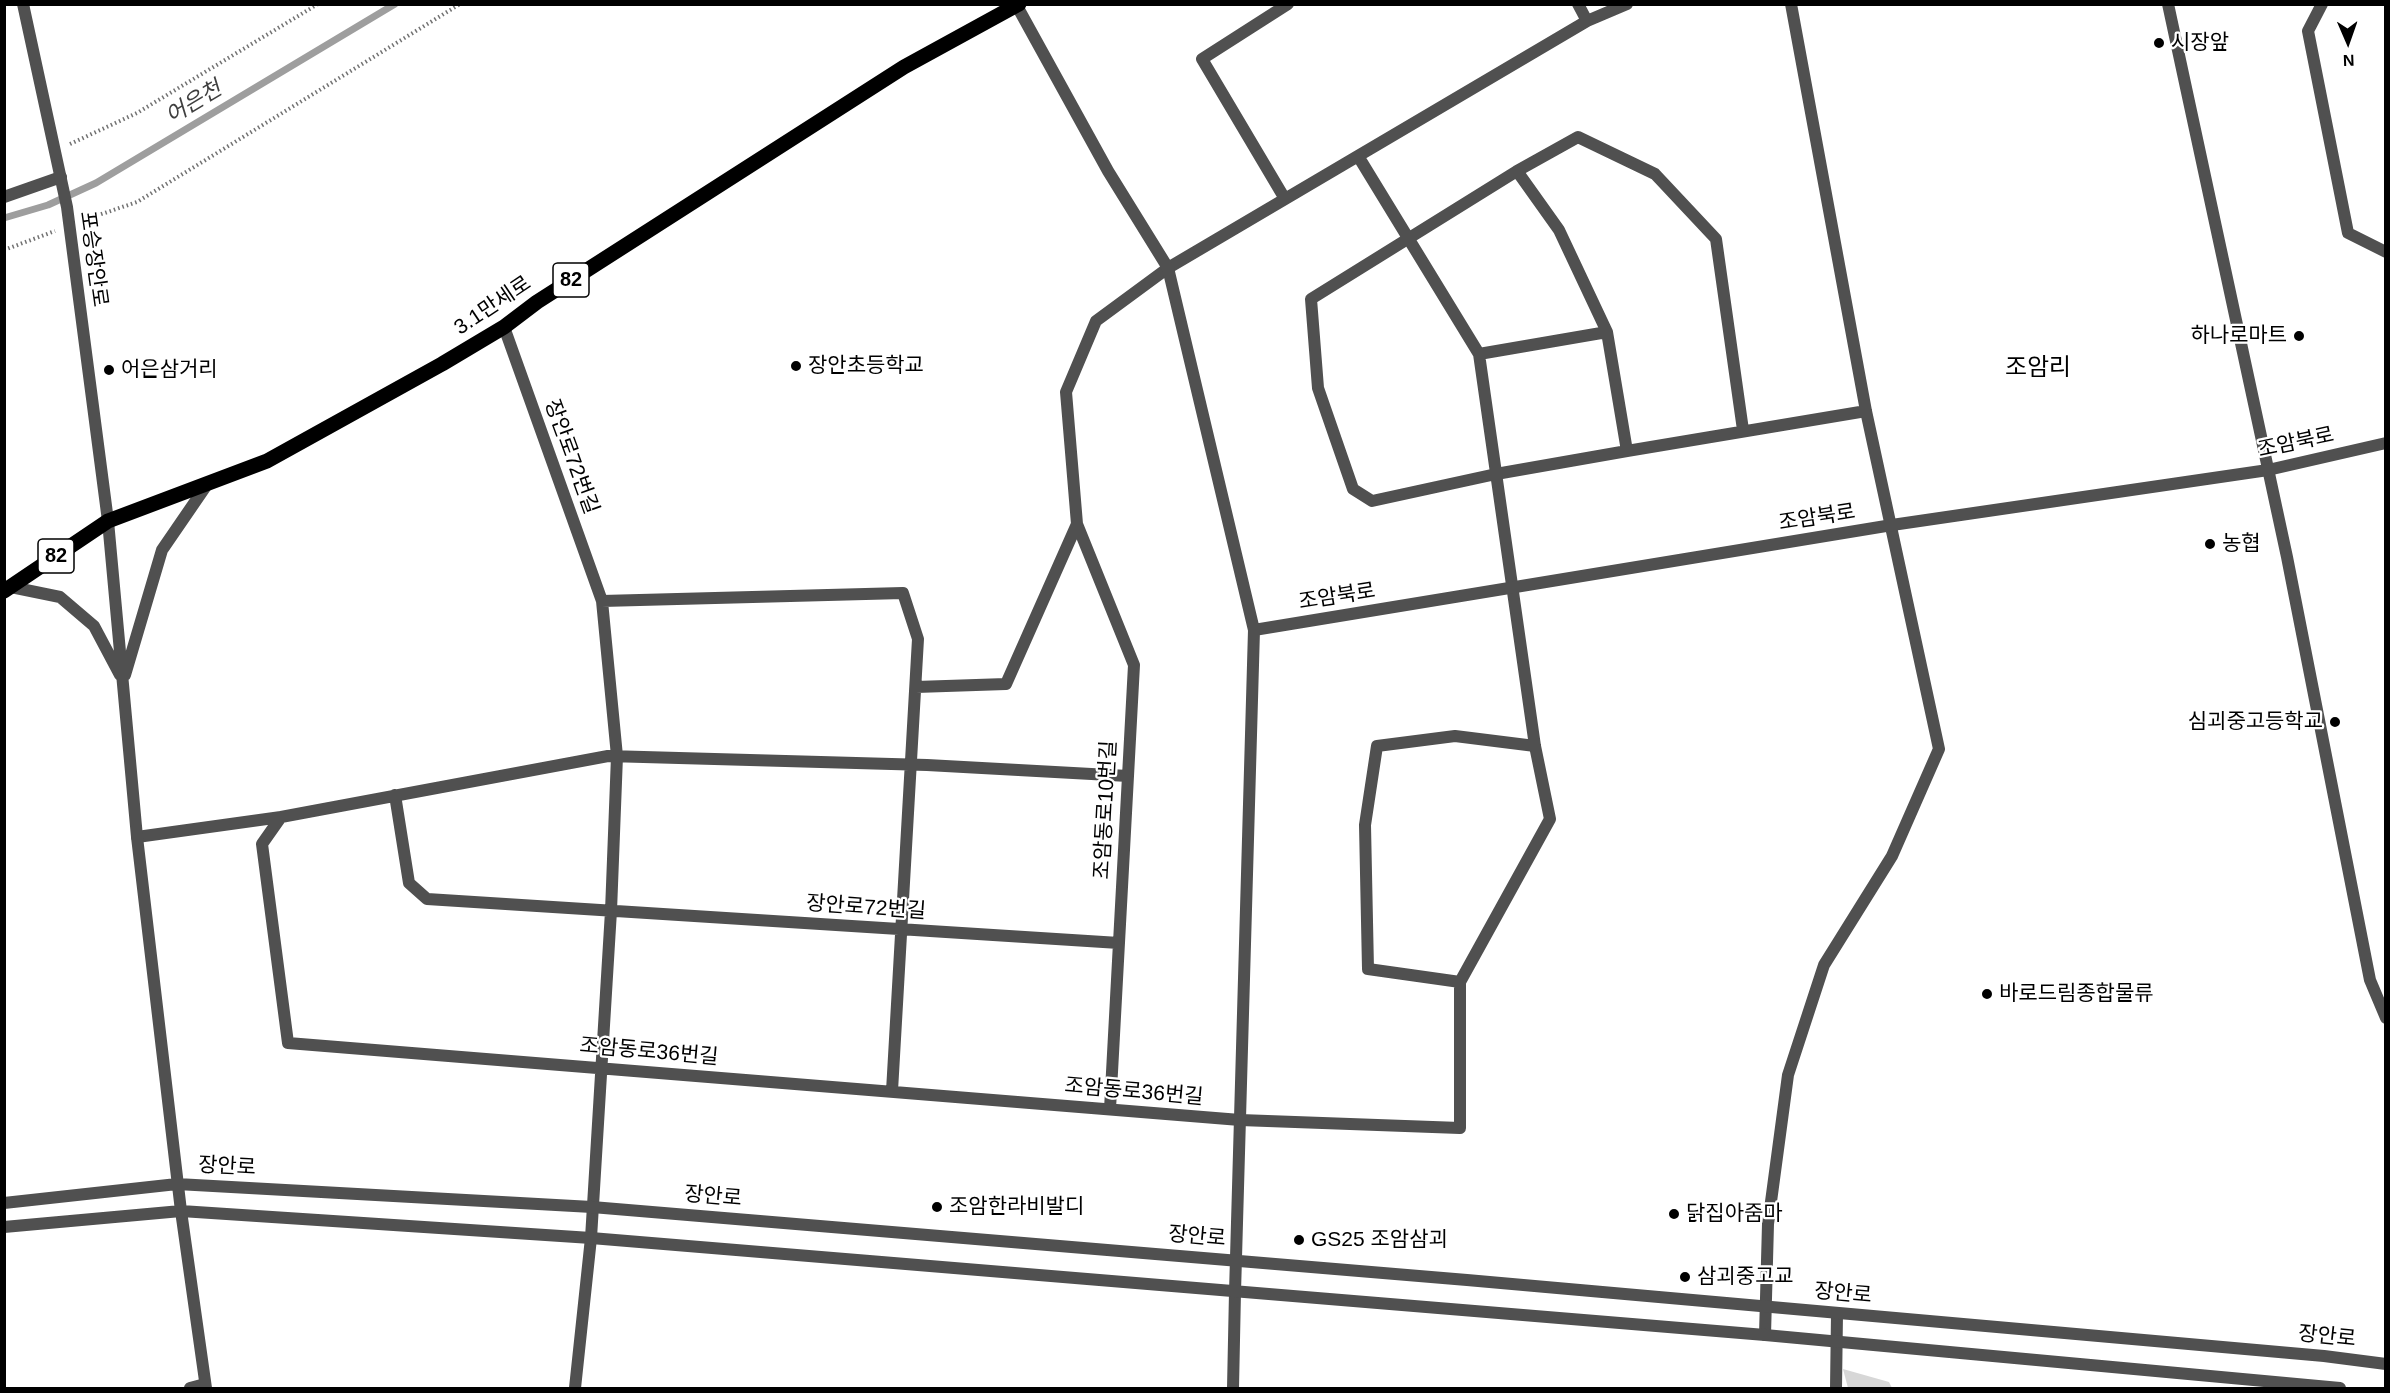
<!DOCTYPE html>
<meta charset="utf-8">
<style>
body{margin:0}
#map{position:relative;width:2390px;height:1393px;overflow:hidden;background:#fff;font-family:Arial,sans-serif}
canvas{display:block}
.frame{position:absolute;inset:0;border:6px solid #000;pointer-events:none}
.north{position:absolute;left:2318px;top:12px;width:60px;height:60px;-webkit-text-stroke:4px #fff;paint-order:stroke;rotate:178deg;font-size:16px;font-weight:700;line-height:24px;text-align:center;color:#000}
.north::after{content:'';display:block;margin:auto;width:21px;height:27px;background:#000;clip-path:polygon(50% 0,100% 100%,50% 72%,0 100%)}
</style>
<div id="map">
<canvas width="2390" height="1393"></canvas>
<div class="frame"></div>
<div class="north">N</div>
</div>
<script>
const context = document.querySelector('canvas').getContext('2d');
context.lineJoin = 'round';
function fill(path, color) { context.fillStyle = color; context.fill(path, 'evenodd'); }
const poly = rows => new Path2D(rows.map(r => 'M' + r).join(''));
function strokePath(path, color, width, dash) { context.strokeStyle = color; context.lineWidth = width; context.lineCap = dash ? 'butt' : 'round'; context.setLineDash(dash || []); context.stroke(path); }
function label(font, color, halo, rows, align = 'center') {
  context.font = font + ' Arial,"Noto Sans KR",sans-serif'; context.lineWidth = 4.5; context.setLineDash([]); context.textBaseline = 'middle'; context.strokeStyle = halo; context.fillStyle = color; for (const [text, x, y, turn = 0] of rows) {
    context.save(); context.translate(x, y); context.rotate((+turn || 0) * Math.PI / 180); context.textAlign = isNaN(turn) ? turn : align; if (halo) context.strokeText(text, 0, 0); context.fillText(text, 0, 0); context.restore();
  }
}
fill(poly([
 [1843,1369,1889,1382,1892,1388,1848,1388]
]), '#d7d7d7');
strokePath(poly([
 [4,218,48,205,96,183,395,4]
]), '#9e9e9e', 7);
strokePath(poly([
 [70,144,137,113,318,4],
 [84,220,137,202,460,4],
 [4,250,55,231]
]), '#727272', 4, [1.5, 3]);
strokePath(poly([
 [4,197,61,177],
 [190,1388,205,1384]
]), '#505050', 12);
strokePath(poly([
 [575,1388,591,1238]
]), '#505050', 12);
strokePath(poly([
 [1578,4,1587,21],
 [2168,4,2287,557,2370,980,2386,1018],
 [2322,4,2308,31,2348,233,2386,252],
 [1358,156,1479,354,1535,746,1550,819,1460,982,1368,969,1365,825,1377,746,1455,736,1535,746],
 [1517,171,1559,230,1607,332,1627,451,1496,474,1372,501,1353,489,1318,388,1311,299,1517,171],
 [1517,171,1578,137,1655,174,1716,239,1743,430],
 [1285,199,1202,59,1288,4],
 [504,327,602,601],
 [1479,354,1607,332],
 [1627,451,1866,411],
 [916,687,1006,684,1077,524],
 [1128,776,927,765,608,756,281,817,262,844,288,1043,1240,1120,1460,1128,1460,982],
 [395,795,409,883,427,899,1119,943],
 [137,837,281,817],
 [1110,1109,1134,665,1077,524,1066,392,1096,321,1168,268,1587,21,1627,4],
 [181,1211,206,1388],
 [591,1238,611,911,617,756,602,601,903,593,918,639,892,1091],
 [1765,1335,1768,1224,1788,1075,1824,965,1892,856,1939,749,1866,411,1791,4],
 [1233,1388,1235,1292],
 [1836,1388,1837,1314]
]), '#505050', 12);
strokePath(poly([
 [23,4,67,207,108,521,137,837,181,1211],
 [1017,6,1108,171,1168,268,1254,630,1235,1292],
 [11,587,60,597,94,626,120,675],
 [1254,630,1892,525,2268,470,2386,443],
 [125,675,162,550,208,483],
 [4,1203,177,1184,592,1207,1467,1280,2324,1356,2386,1364],
 [4,1227,181,1211,591,1238,1765,1335,2340,1388]
]), '#505050', 12);
strokePath(poly([
 [4,591,108,521,267,461,442,364,504,327,537,302,904,67,1019,4]
]), '#000', 15);
for (const [x, y, r, color] of [
 [2159,43,6,"#000"],
 [2299,336,6,"#000"],
 [796,366,6,"#000"],
 [109,370,6,"#000"],
 [2210,544,6,"#000"],
 [2335,722,6,"#000"],
 [1987,994,6,"#000"],
 [937,1207,6,"#000"],
 [1674,1214,6,"#000"],
 [1299,1240,6,"#000"],
 [1685,1277,6,"#000"]
]) { const dot = new Path2D(); dot.arc(x, y, r, 0, 2 * Math.PI); context.fillStyle = color; context.fill(dot); strokePath(dot, '#fff', 2); }
for (const [x, y, w] of [
 [571,280,36],
 [56,556,36]
]) { const box = new Path2D(); box.roundRect(x - w / 2, y - 17, w, 34, 4.5); context.fillStyle = '#fff'; context.fill(box); strokePath(box, '#000', 1.5); }
label('bold 20px', '#000', null, [
 ["82",571,280],
 ["82",56,556]
]);
label('21px', '#000', '#fff', [
 ["시장앞",2171,43],
 ["하나로마트",2287,336,"right"],
 ["장안초등학교",808,366],
 ["어은삼거리",121,370],
 ["농협",2222,544],
 ["심괴중고등학교",2323,722,"right"],
 ["바로드림종합물류",1999,994],
 ["조암한라비발디",949,1207],
 ["닭집아줌마",1686,1214],
 ["GS25 조암삼괴",1311,1240],
 ["삼괴중고교",1697,1277]
], 'left');
label('21px', '#000', '#fff', [
 ["포승장안로",93,259,82],
 ["3.1만세로",493,306,-34],
 ["조암북로",2296,443,-12],
 ["장안로72번길",571,457,70],
 ["조암북로",1817,518,-9],
 ["조암북로",1337,597,-9],
 ["조암동로10번길",1106,810,-87],
 ["장안로72번길",866,908,4],
 ["조암동로36번길",649,1052,5],
 ["조암동로36번길",1134,1092,5],
 ["장안로",227,1167,3],
 ["장안로",713,1197,5],
 ["장안로",1197,1237,5],
 ["장안로",1843,1294,5],
 ["장안로",2327,1337,6]
]);
label('italic 22px', '#3f3f3f', '#fff', [
 ["어은천",194,103,-31]
]);
label('24px', '#000', '#fff', [
 ["조암리",2038,368]
]);
</script>
